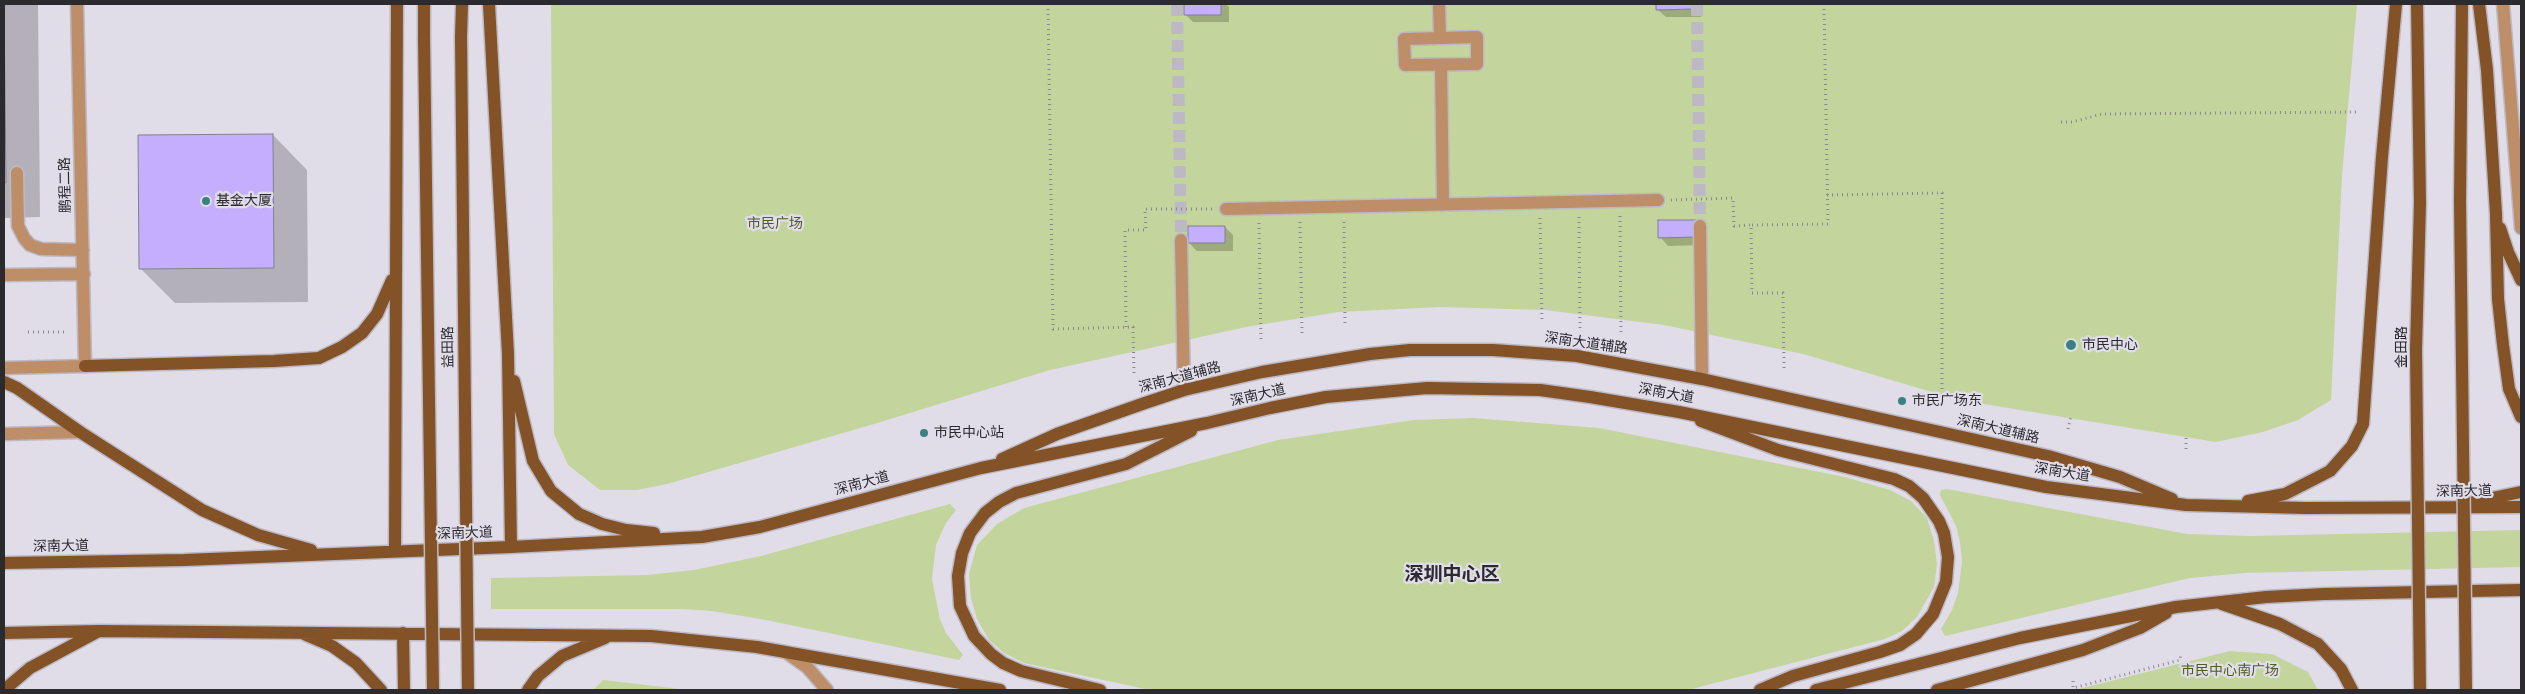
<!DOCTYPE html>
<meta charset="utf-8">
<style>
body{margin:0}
#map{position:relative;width:2525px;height:694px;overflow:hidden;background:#e0dde9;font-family:Poppins,sans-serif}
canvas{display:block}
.frame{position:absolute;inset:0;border:5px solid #2b2a2f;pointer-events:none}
</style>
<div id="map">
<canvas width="2525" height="694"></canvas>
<div class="frame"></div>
</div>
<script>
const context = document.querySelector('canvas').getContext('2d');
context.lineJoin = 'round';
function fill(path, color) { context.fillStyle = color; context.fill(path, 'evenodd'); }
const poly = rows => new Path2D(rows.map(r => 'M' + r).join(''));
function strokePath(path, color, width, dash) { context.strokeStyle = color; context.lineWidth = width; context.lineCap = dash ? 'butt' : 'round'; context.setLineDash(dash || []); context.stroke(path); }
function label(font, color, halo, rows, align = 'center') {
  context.font = font + ' Poppins,"Noto Sans SC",sans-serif'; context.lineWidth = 4.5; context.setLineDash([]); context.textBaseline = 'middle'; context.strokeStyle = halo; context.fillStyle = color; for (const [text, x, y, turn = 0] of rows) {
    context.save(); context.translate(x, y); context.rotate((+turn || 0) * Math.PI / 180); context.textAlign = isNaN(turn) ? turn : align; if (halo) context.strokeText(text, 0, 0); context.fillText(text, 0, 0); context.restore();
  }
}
fill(poly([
 [551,4,2357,4,2342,176,2331,400,2298,420,2263,432,2216,442,1959,400,1803,354,1664,325,1545,310,1440,307,1339,312,1246,327,1050,370,874,424,667,484,637,490,600,490,568,465,554,434],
 [1474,418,1599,428,1845,477,1890,490,1911,501,1927,518,1934,541,1937,564,1934,587,1917,617,1902,631,1885,639,1688,690,1150,690,1024,663,1004,653,989,640,977,619,971,598,969,574,977,545,997,524,1024,508,1278,440,1414,420],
 [1947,489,2187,534,2250,536,2521,530,2521,567,2245,573,2190,578,1945,636,1941,629,1952,610,1958,593,1962,562,1960,542,1956,526,1940,495,1941,490],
 [950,504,956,510,946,523,936,545,932,579,940,619,946,633,963,655,959,660,766,620,712,611,682,609,491,609,491,578,647,575,694,570,761,556],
 [2230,651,2272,654,2308,672,2318,690,2075,690],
 [603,680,689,690,593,690]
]), '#c3d59c');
fill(poly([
 [4,4,38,4,40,217,4,218],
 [1185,4,1226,4,1229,7,1229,22,1193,22,1185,14],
 [1657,4,1701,4,1701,17,1666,17,1657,9],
 [273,135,307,170,308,302,175,303,140,268],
 [1695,222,1704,245,1668,246,1660,237],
 [1225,227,1233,235,1233,251,1197,251,1189,243]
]), '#0003');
const building = poly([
 [4,4,6,183,4,183,4,4],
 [1184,4,1221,4,1221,15,1184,15,1184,4],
 [1656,4,1693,4,1693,9,1656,10,1656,4],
 [273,134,274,268,139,269,138,135,273,134],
 [1658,220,1696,220,1696,237,1658,238,1658,220],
 [1188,226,1225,226,1225,243,1188,243,1188,226]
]);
fill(building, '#c3affd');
strokePath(building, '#82808b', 1);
strokePath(poly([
 [1177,4,1181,240],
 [1697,4,1700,226]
]), '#bcb9c4', 12, [12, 6]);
const minor = poly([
 [1439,4,1440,38],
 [2503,4,2521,228],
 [1477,37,1477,64,1405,65,1404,39,1477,37],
 [1441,65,1443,204],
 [17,173,18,226,24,238,30,245,41,249,83,250],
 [1226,209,1658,200],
 [1700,226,1702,379],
 [1181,240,1184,390],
 [4,275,84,274],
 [4,368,85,366,77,4],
 [4,434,80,432],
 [787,653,807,667,827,690]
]);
const major = poly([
 [424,4,424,38],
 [489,4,508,354,511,547],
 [2417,4,2420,203],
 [2479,4,2487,70,2496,214,2498,299,2503,345,2509,389,2521,417],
 [461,37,462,4],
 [2460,201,2462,4],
 [2500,228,2508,252,2521,280],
 [85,366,274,361,319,358,342,347,362,333,377,314,392,280],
 [514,381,533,461,551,491,579,514,602,524,626,530,654,533],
 [4,382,17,388,80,432,202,510,258,535,311,550],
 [1701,421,1778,450,1894,479,1909,486,1923,498,1939,521,1944,533,1948,557,1946,582,1933,614,1916,634,1900,645,1880,652,1793,676,1760,690],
 [1002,459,1057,434,1145,403,1184,390,1262,372,1370,354,1410,350,1493,350,1577,356,1702,379,2048,456,2120,477,2172,499],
 [2248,501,2285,494,2330,471,2352,446,2363,424,2382,157,2396,4],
 [2473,502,2521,492],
 [395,551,397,4],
 [4,563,184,560,511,547,702,537,760,527,981,468,1207,423,1270,408,1326,397,1427,388,1540,390,1590,397,1679,412,2046,487,2186,505,2305,508,2521,507],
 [2222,604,2280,624,2318,644,2341,669,2352,690],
 [4,633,99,631,651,636,757,647,1000,690],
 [403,633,404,690],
 [304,634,332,646,356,663,381,690],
 [4,690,30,668,97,632],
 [528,690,538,676,562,656,605,638],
 [1100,690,1021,671,1003,663,991,654,974,636,960,606,958,576,962,553,970,533,985,513,999,502,1016,493,1126,464,1191,431],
 [1816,690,2020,638,2176,607,2266,597,2324,594,2521,590],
 [1937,690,2083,650,2140,628,2166,613]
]);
strokePath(minor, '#bcb9c4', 15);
strokePath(major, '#bcb9c4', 15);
strokePath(poly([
 [1048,4,1053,329,1133,327,1134,373],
 [2061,122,2072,122,2102,114,2359,112],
 [1827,195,1942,193,1942,403],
 [1671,200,1733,198,1734,226,1751,225],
 [1620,216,1621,334],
 [1579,217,1580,328],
 [1540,218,1542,323],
 [1300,222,1302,333],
 [1344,222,1345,326],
 [1259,223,1261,342],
 [1126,327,1125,230,1146,230,1145,209,1213,209],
 [28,332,65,332],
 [1784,368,1783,293,1752,293,1751,225,1828,224,1824,4],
 [2068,429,2071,416],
 [2186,438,2186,453],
 [2073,681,2073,688,2180,660,2181,653]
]), '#8a8891', 3, [1, 4]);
strokePath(minor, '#bd8e68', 12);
strokePath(major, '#835227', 12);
const majorBridge = poly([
 [461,37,468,690],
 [424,38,433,690],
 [2460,201,2466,690],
 [2420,203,2416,349,2420,690]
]);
strokePath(majorBridge, '#bcb9c4', 15, []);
strokePath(majorBridge, '#835227', 12);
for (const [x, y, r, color] of [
 [206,201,5,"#388183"],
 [2071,345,6,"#388183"],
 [1902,401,5,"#388183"],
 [924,433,5,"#388183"]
]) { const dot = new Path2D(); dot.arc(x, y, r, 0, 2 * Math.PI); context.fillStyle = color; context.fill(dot); strokePath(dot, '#e0dde9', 2); }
label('14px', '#2b2a2f', '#e0dde9', [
 ["鹏程二路",66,185,-91],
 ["深南大道辅路",1586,344,8],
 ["益田路",449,347,-91],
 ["金田路",2402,347,-90],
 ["深南大道辅路",1180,378,-15],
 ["深南大道",1666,394,10],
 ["深南大道",1258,396,-13],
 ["深南大道辅路",1998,430,13],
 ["深南大道",2062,473,9],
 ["深南大道",862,484,-15],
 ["深南大道",2464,492,-1],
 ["深南大道",465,534,-2],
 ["深南大道",61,547,-1]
]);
label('14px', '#2b2a2f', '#e0dde9', [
 ["基金大厦",216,201],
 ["市民中心",2082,345],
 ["市民广场东",1912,401],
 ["市民中心站",934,433]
], 'left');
label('14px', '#4d5c22', '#e0dde9', [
 ["市民广场",775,224],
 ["市民中心南广场",2230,671]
]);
label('bold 19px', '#2b2a2f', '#e0dde9', [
 ["深圳中心区",1452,575]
]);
</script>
